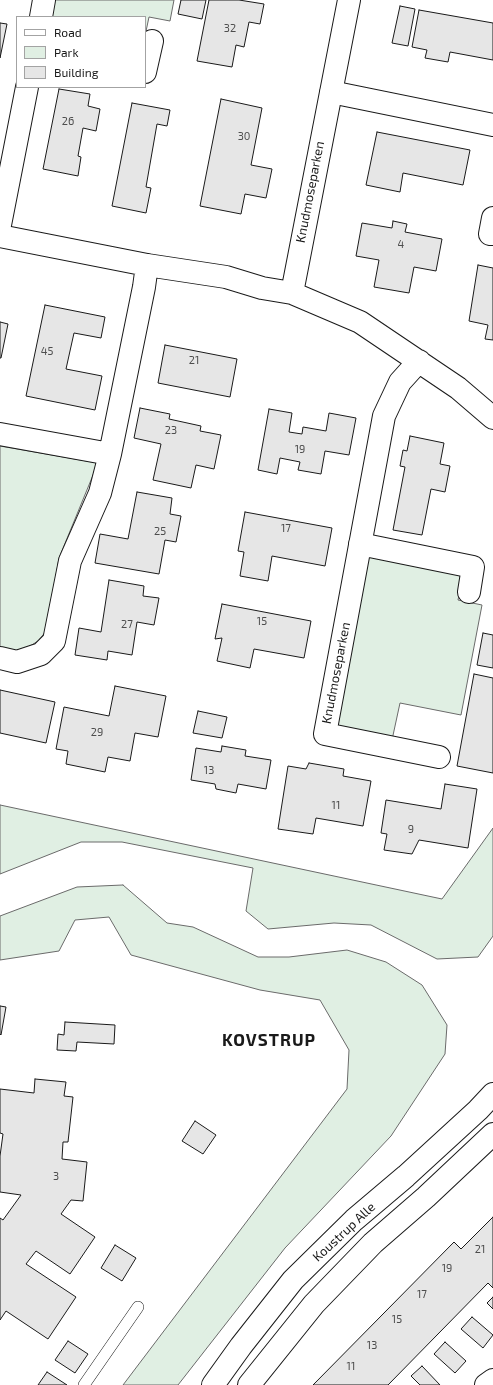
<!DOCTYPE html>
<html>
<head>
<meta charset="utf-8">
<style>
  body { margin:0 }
  #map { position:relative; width:493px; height:1385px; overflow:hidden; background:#fff; font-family:"Exo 2",sans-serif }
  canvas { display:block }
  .legend { position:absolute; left:16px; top:16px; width:130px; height:72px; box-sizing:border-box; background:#fff; border:1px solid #a3a3a3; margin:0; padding:5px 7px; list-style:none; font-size:12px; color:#1a1a1a }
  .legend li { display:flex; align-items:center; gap:8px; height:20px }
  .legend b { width:20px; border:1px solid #a3a3a3 }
</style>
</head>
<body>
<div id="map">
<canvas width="493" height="1385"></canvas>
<ul class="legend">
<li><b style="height:5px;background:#fff"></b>Road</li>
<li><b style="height:11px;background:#e0efe3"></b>Park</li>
<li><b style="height:11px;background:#e6e6e6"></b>Building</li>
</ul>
</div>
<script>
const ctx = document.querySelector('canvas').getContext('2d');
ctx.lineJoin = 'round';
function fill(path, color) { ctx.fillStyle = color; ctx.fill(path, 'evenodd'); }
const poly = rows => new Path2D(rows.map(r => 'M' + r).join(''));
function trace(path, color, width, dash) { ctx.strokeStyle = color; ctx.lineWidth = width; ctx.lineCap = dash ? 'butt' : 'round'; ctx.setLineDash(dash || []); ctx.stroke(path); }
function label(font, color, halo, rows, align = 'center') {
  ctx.font = font + ' "Exo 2",sans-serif'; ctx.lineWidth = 3; ctx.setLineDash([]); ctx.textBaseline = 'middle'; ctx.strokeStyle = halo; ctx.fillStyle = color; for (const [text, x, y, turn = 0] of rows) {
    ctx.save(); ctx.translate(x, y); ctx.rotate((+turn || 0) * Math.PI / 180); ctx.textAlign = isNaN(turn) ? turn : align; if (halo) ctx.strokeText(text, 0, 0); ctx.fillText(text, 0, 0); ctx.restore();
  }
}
const green = poly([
  [53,0,174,0,170,21,149,17,145,36,145,17,50,17,53,0],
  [0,446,98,463,59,558,47,630,38,641,27,648,13,651,0,648,0,446],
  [366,556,463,575,458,600,482,605,461,715,400,703,392,740,332,728,366,556],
  [0,805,442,899,493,828,493,936,478,957,437,959,371,925,334,923,268,929,246,911,253,868,122,842,81,842,0,874,0,805],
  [123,885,167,923,193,927,258,957,289,957,347,950,386,962,422,985,447,1025,445,1054,391,1136,285,1248,178,1385,123,1385,347,1089,349,1050,320,1000,260,990,131,955,109,917,75,920,59,951,0,960,0,916,77,887,123,885]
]);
fill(green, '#e0efe3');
trace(green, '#6a6a6a', 1);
const building = poly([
  [181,0,206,0,202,19,178,14,181,0],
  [209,0,239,0,264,4,260,24,249,22,244,47,236,45,232,67,197,61,209,0],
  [400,6,415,9,408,46,392,43,400,6],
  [419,10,493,23,493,60,450,52,448,62,425,58,427,50,412,47,419,10],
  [0,23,7,24,0,58,0,23],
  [59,89,90,94,88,106,100,109,96,131,83,128,78,156,81,157,78,176,43,169,59,89],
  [221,99,262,108,251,165,272,169,266,198,245,194,241,214,200,206,221,99],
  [132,103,170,110,167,126,157,124,146,187,151,188,146,213,112,206,132,103],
  [377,132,470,150,463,185,403,173,400,192,366,185,377,132],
  [393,221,407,224,405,232,442,239,436,271,414,267,409,293,374,287,379,260,356,256,362,223,392,228,393,221],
  [478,265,493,268,493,340,485,339,488,325,469,321,478,265],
  [45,305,105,317,101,338,74,333,66,369,102,376,95,410,26,396,45,305],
  [0,322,8,324,1,358,0,358,0,322],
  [165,345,237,359,230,397,158,383,165,345],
  [140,408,170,414,169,419,201,426,200,431,221,435,214,469,196,465,191,488,153,480,161,444,134,438,140,408],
  [269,409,292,413,289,432,302,434,303,427,326,431,329,413,356,418,349,455,325,451,321,474,298,470,300,462,280,458,277,474,258,470,269,409],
  [410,436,444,443,440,464,450,466,445,492,431,489,422,535,393,530,405,467,400,466,403,450,407,451,410,436],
  [137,492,172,498,170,514,181,516,176,542,165,540,159,574,95,563,100,534,128,539,137,492],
  [245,512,332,528,325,566,272,556,268,581,240,576,244,552,238,551,245,512],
  [109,580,144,586,143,596,159,598,154,625,137,622,132,655,108,651,107,660,75,655,79,628,101,632,109,580],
  [222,604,311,621,304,658,254,649,250,668,217,661,222,638,215,639,222,604],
  [483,633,493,635,493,668,477,665,483,633],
  [474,674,493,678,493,773,457,766,474,674],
  [115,686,166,696,158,737,135,733,130,761,108,757,105,772,66,764,68,751,56,749,64,707,109,716,115,686],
  [0,690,55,702,46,743,0,733,0,690],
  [198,711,227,717,222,738,193,733,198,711],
  [222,746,246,750,245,756,271,760,266,789,238,784,236,793,216,789,215,784,191,780,196,748,221,752,222,746],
  [309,763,344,769,343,776,371,781,363,826,316,818,313,834,278,829,288,766,306,769,309,763],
  [445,784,477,789,468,848,419,840,412,854,384,850,387,834,381,833,386,800,441,809,445,784],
  [0,1006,6,1007,1,1035,0,1034,0,1006],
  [65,1022,115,1025,114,1044,77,1042,76,1051,57,1050,58,1034,64,1035,65,1022],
  [35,1079,66,1082,64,1096,73,1097,68,1142,63,1142,62,1159,87,1162,83,1201,71,1200,61,1214,95,1237,70,1274,36,1251,26,1264,76,1297,48,1339,6,1311,0,1320,0,1218,3,1220,21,1195,0,1192,0,1156,3,1134,0,1133,0,1089,34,1093,35,1079],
  [195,1121,216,1135,203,1154,182,1141,195,1121],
  [493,1217,493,1288,488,1283,388,1385,313,1385,454,1242,461,1249,493,1217],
  [115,1245,136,1258,122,1281,101,1268,115,1245],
  [493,1297,493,1309,487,1303,493,1297],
  [472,1317,493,1335,483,1348,461,1329,472,1317],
  [68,1341,88,1354,75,1373,55,1360,68,1341],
  [445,1342,466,1361,455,1373,434,1354,445,1342],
  [422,1366,440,1385,420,1385,411,1376,422,1366],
  [47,1372,67,1385,38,1385,47,1372]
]);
fill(building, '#e6e6e6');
trace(building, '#1a1a1a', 1);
const service = poly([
  [84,1385,138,1307]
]);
const minor = poly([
  [41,17,44,0],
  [145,72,152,41],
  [331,92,493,125],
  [493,218,490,234,493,234],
  [0,225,27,87],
  [0,236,147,265,226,277,262,288,292,293,360,322,458,388,493,418],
  [292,293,349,0],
  [419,361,400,382,384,416,325,734,439,757],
  [0,434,110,454],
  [360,544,473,567,469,592],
  [0,658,17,662,41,654,54,641,70,561,100,493,110,454,144,287,147,265],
  [486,1385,493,1380]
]);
const tertiary = poly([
  [213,1385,241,1346,293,1280,354,1220,406,1176,478,1110,493,1094],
  [249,1385,314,1304,373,1243,426,1197,493,1134]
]);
trace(service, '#1a1a1a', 12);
trace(minor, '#1a1a1a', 24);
trace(tertiary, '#1a1a1a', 24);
trace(service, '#fff', 11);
trace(minor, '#fff', 22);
trace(tertiary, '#fff', 22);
label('11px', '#4d4d4d', null, [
  ["32",230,28],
  ["26",68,121],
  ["30",244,136],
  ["4",401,244],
  ["45",47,351],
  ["21",194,360],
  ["23",171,430],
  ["19",300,449],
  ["17",286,528],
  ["25",160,531],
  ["15",262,621],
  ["27",127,624],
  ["29",97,732],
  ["13",209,770],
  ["11",336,805],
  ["9",411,829],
  ["3",56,1176],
  ["21",480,1249],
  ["19",447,1268],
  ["17",422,1294],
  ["15",397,1319],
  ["13",372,1345],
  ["11",351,1366]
]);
label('13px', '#1a1a1a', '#fff', [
  ["Knudmoseparken",310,192,-79],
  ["Knudmoseparken",336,673,-79],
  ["Koustrup Alle",344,1232,-43]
]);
ctx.letterSpacing = '1px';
label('bold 17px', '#1a1a1a', '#fff', [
  ["KOVSTRUP",269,1040]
]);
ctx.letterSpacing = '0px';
</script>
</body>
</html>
